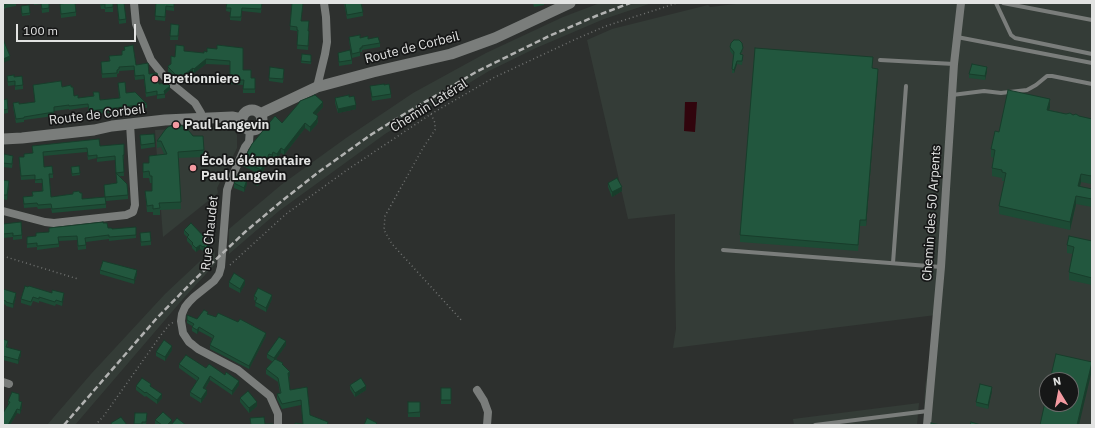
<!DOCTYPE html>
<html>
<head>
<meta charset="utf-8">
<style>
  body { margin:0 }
  #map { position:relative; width:1095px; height:428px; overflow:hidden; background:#2d302e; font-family:"IBM Plex Sans",sans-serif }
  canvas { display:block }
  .frame { position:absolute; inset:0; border:4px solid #e2e3e2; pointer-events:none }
  .north { position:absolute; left:1039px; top:372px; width:40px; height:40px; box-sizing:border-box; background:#161717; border:1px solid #686968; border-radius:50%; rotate:350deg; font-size:11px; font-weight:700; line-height:16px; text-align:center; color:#e2e3e2 }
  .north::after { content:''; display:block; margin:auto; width:14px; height:18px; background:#f49aa1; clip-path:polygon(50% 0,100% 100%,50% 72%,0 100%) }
  .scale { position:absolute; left:16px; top:24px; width:120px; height:18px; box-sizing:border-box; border:2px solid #e2e3e2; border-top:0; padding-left:5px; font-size:12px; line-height:14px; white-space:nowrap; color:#e2e3e2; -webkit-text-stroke:3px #161717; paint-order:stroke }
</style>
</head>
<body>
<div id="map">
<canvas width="1095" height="428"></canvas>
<div class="frame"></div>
<div class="north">N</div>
<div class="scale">100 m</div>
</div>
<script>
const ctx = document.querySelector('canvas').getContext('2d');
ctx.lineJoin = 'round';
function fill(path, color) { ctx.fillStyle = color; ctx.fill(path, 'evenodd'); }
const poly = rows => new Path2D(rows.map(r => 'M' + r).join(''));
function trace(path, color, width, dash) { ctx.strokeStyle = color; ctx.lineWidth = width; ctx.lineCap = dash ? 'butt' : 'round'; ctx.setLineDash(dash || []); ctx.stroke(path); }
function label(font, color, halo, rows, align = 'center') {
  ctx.font = font + ' "IBM Plex Sans",sans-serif'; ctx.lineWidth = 3.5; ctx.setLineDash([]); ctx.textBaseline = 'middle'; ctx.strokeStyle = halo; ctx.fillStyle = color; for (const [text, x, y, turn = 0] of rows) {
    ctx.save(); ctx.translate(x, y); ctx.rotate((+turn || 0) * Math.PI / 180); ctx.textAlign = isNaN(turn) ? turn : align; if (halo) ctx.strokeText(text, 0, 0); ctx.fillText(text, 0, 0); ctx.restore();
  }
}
fill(poly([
  [600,3,652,3,604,19,536,48,489,71,385,134,279,211,229,254,229,229,281,185,346,138,413,93,486,53,563,17],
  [744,3,1092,3,1092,425,923,425,925,387,936,315,673,348,676,329,675,272,675,214,628,219,587,40,612,29,708,5,710,7],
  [1047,380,1071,380,1071,404,1047,404],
  [231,126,237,135,237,148,217,188,218,193,163,237,155,130],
  [214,248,216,263,183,299,75,425,47,425,91,374,165,294],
  [919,403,917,425,794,425,793,419]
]), '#343c37');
fill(poly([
  [685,102,697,102,695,132,684,131]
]), '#31050d');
trace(poly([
  [431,114,435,123,435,130,423,148,385,216,384,230,392,244,463,322],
  [3,256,78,279],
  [230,265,286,214,347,170,431,114,493,78,576,39,606,26,677,3],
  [95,425,103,417,161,335,169,325,174,322]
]), '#727473', 1.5, [1, 3]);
trace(poly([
  [996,3,1011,35,1015,38,1092,54],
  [1003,3,1092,20],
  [957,37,1092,63],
  [880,60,954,64],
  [952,95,984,91,1001,93,1027,90,1036,85,1047,76,1052,76,1092,84],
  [723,250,941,267],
  [893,263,906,86],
  [815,425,928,411]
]), '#7a7d7b', 4);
trace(poly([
  [134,3,136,24,151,60,167,80,195,103,201,113,201,119],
  [317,87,325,54,327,42,326,17,324,3],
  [250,129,249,142,245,147,229,184,227,190,221,267,219,274,214,281,194,297,189,302,185,307,182,314,181,321,183,333,189,342,193,345,198,349,238,370,270,396,278,414,278,425],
  [3,211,45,222,54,223,126,215,133,212,135,205,130,124],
  [3,382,9,384],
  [477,390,484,401,488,412,487,425],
  [927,425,941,267,954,64,961,3]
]), '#7a7d7b', 8);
trace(poly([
  '242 120a10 10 0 1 1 20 0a10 10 0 1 1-20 0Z',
  [260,114,317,87,373,72,451,54,495,38,570,3],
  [3,139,22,138,94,130,112,126,165,120,232,117,242,119]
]), '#7a7d7b', 11);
trace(poly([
  [64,425,156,319,192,282,245,232,283,200,320,171,372,134,396,119,476,72,549,36,596,16,630,3]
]), '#b1b2b1', 2.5, [6, 3]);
fill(poly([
  [3,3,16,3,16,6,5,8,5,9,3,10,3,18],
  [34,3,49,3,49,12,42,13,41,4,34,5],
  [100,3,113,3,113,12,105,12,105,9,101,9],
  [117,3,126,19,126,23,119,24],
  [156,3,174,3,174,11,166,10,165,21,155,20],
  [227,3,262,3,261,13,242,11,241,21,230,20,230,12,226,11],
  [292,3,303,3,301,21,308,31,309,35,308,50,297,49,298,34,297,34,297,31,290,30],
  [344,3,365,3,362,4,363,16,347,19],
  [533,3,544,3,544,5,534,7],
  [60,4,76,12,76,16,61,18],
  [21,6,30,13,30,15,22,16],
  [171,24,179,25,178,40,170,40],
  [349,37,368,39,380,43,380,47,362,50,362,52,360,52,360,56,352,58,349,41],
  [124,47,136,65,149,74,159,84,170,89,165,94,165,98,157,99,157,95,146,97,144,79,135,80,134,70,119,71,119,73,117,74,117,77,102,78,101,62,109,61,109,56,122,55,122,51,124,50],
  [730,47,743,51,741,54,743,58,742,65,737,64,734,73,732,73,733,55,730,51],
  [217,49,243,70,251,78,255,78,255,93,243,93,243,85,230,84,230,65,206,64,194,73,193,72,182,80,181,79,178,82,168,72,168,67,171,64,175,57,204,53],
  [338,53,352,60,352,64,339,66],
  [302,54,311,55,311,64,301,63],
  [873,68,878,75,866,226,860,226,858,251,740,242,740,235],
  [987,71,985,80,969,78,969,74],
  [284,73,283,83,269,81,269,78],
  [7,76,23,85,23,89,15,90,15,85,8,86],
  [118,83,126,93,147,104,147,108,89,115,88,107,69,110,69,109,54,111,54,116,24,120,24,122,16,123,13,107,13,103,19,104,35,102,33,85,71,87,74,96,78,98,93,97,93,92,100,100,119,98],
  [384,85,391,94,391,98,372,101,370,86],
  [349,97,356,109,338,113,335,103,335,98],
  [3,100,8,109,8,113,3,114],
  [323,107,316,115,318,121,317,124,310,132,305,128,284,155,281,153,277,159,273,157,272,160,269,159,261,175,243,166,243,161,282,123],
  [1050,107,1049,110,1092,119,1091,184,1081,182,1080,187,1092,189,1092,207,1076,204,1070,230,999,214,999,206,1005,181,1002,181,1002,178,992,176,992,168,994,158,991,157,991,149,999,132],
  [165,130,204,150,204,157,178,158,181,209,160,210,160,215,153,215,153,212,147,212,145,191,152,191,152,183,150,183,149,178,143,178,143,163,149,163,149,156,164,154,161,147,157,148,157,141],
  [154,134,155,147,141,149,140,135],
  [32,146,100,146,124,155,124,159,123,159,124,176,120,176,128,195,128,199,106,201,106,208,52,213,51,208,38,209,37,207,24,208,23,197,32,196,32,192,42,191,42,183,35,183,35,179,21,180,19,157,24,157,24,154,33,153],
  [87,152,88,160,97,158,97,162,115,160,117,183,104,185,105,197,82,199,80,193,73,192,73,194,51,197,49,178,53,178,53,174,44,167,43,156],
  [3,159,13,160,12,168,3,167],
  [79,166,80,175,72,176,71,167],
  [3,180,9,185,7,200,3,199],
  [261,180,258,186,253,184,253,181],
  [234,183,247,184,244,192,234,188],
  [608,183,622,191,612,197,608,187],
  [103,223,108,228,136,235,136,238,109,241,109,239,86,242,86,249,78,250,77,240,59,241,59,247,37,250,37,247,27,248,27,237,36,236,49,232,49,228],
  [3,224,22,235,22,239,13,240,13,237,3,238],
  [184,230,210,247,205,252,204,250,203,251,200,249,196,252,192,248,192,246,187,241,187,237,184,234],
  [140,233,151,241,151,245,141,246],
  [1092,241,1092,285,1069,280,1069,272,1073,254,1067,253,1067,245],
  [100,270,137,274,134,284,100,274],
  [229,282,245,284,240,293,229,287],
  [25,286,64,297,62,306,56,304,55,306,39,301,39,303,33,301,31,306,21,303,21,299],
  [3,289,16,297,13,308,6,306,6,305,3,304],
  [254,296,272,299,266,312,255,306,256,301,254,300],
  [208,314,266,336,249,369,210,349,210,345,212,338,199,331,197,334,192,331,192,326,187,323,187,315,197,319],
  [3,339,8,345,7,347,21,355,18,364,3,360],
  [286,345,276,359,283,365,290,376,289,377,290,390,307,387,310,415,328,425,303,424,301,405,282,409,277,399,277,394,280,393,278,382,266,374,266,369,273,362,267,358,267,354],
  [172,350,165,361,156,356,156,352],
  [179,364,206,368,239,385,232,395,210,380,205,389,207,394,201,403,190,396,190,392,197,381,179,368],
  [350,385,366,390,355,397,350,389],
  [136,386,162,398,157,404,146,396,145,397,136,390],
  [441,388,451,400,451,404,441,404],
  [992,391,988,409,976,406,976,402],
  [240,398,257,406,249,413,240,402],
  [8,401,19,401,22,407,20,414,17,413,10,425,3,425,8,405],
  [408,402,420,402,420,417,408,417],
  [135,413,147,413,146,425,134,425],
  [155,420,172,424,171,425,157,425,155,424]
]), '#1d4b35');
fill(poly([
  [10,56,10,60,3,63,3,59],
  [206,59,206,64,194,73,194,69],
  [737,61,737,64,734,73,734,70],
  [987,67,987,71,985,80,985,76],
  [193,68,193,72,182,80,182,76],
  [878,69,878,75,866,226,866,220],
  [181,74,181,79,178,82,178,77],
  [170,86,170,89,164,95,164,91],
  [1050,99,1050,107,1047,118,1047,110],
  [323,102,323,107,313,118,313,113],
  [356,105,356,109,338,113,338,109],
  [318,116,317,124,310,132,310,127],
  [305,123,305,128,284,155,284,150],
  [281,148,281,153,277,159,277,154],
  [273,152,273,157,272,160,272,155],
  [269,154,269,159,261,175,261,170],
  [1081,174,1081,182,1078,194,1078,186],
  [247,180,247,184,244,192,244,188],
  [9,181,9,185,7,200,7,195],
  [622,187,622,191,612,197,612,192],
  [1076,196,1076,204,1070,230,1070,222],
  [210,243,210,247,205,252,205,248],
  [200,245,200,249,196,252,196,248],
  [137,270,137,274,134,284,134,280],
  [245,280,245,284,240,293,240,289],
  [16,293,16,297,13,308,13,304],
  [64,293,64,297,62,306,62,302],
  [272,295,272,299,266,312,266,308],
  [199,327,199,331,197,334,197,330],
  [266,333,266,336,249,369,249,366],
  [286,341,286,345,274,362,274,358],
  [172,346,172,350,165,361,165,357],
  [21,351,21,355,18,364,18,360],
  [1092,362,1092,370,1079,425,1077,425],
  [290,372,290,376,288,378,288,373],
  [210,376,210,380,203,392,203,388],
  [239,381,239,385,232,395,232,391],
  [366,386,366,390,355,397,355,393],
  [992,387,992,391,988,409,988,405],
  [207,390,207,394,201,403,201,399],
  [162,394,162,398,157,404,157,400],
  [22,402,22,407,20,414,20,410],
  [257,402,257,406,249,413,249,408],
  [17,409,17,413,10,425,8,425],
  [172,420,172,424,171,425,167,425]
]), '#183d2b');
const building = poly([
  [3,3,13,3,5,4,5,6,3,6,3,3],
  [41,3,49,3,49,8,42,9,41,3],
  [69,3,75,3,76,12,61,14,60,4,69,3],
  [101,3,113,3,113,7,105,8,105,4,101,5,101,3],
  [117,3,124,3,126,19,119,20,117,3],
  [156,3,174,3,174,7,166,6,165,17,155,16,156,3],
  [227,3,262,3,261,9,242,8,241,17,230,17,231,8,226,8,227,3],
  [292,3,303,3,301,21,309,21,308,31,309,31,308,46,297,45,298,30,297,30,297,27,290,26,292,3],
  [345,3,361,3,363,12,347,15,345,3],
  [29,5,30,13,22,14,21,6,29,5],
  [171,24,179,25,178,36,170,36,171,24],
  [360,35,360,38,368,36,368,39,378,37,380,43,362,46,362,48,360,48,360,52,352,54,349,37,360,35],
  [3,39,10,56,3,59,3,39],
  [734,40,739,40,742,43,743,48,740,54,743,55,742,61,737,61,734,70,732,69,734,52,730,47,731,43,734,40],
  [133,45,136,65,148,63,149,74,157,73,159,84,167,83,170,86,164,91,165,94,157,95,157,91,146,93,144,75,135,76,134,66,119,67,119,69,117,70,117,73,102,74,101,62,110,61,109,56,122,55,122,51,125,50,124,47,133,45],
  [176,45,184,46,184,51,204,53,204,51,207,52,207,48,217,49,217,45,243,48,243,70,251,70,251,78,255,78,255,89,243,89,244,80,230,80,230,61,206,59,194,69,193,68,182,76,181,74,178,77,168,67,168,66,171,64,171,56,175,57,176,45],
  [755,48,873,57,872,68,878,69,866,220,860,220,858,245,740,235,755,48],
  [350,50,352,60,339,62,338,53,350,50],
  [302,54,311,55,311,62,301,61,302,54],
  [972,64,987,67,985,76,969,74,972,64],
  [270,67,284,69,283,79,269,78,270,67],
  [14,75,14,77,22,76,23,85,15,86,15,81,8,82,7,76,14,75],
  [61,81,62,87,71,85,71,87,73,87,74,96,78,95,78,98,94,96,93,92,99,92,100,100,120,98,118,83,125,82,126,93,135,92,147,104,89,111,88,104,69,106,69,105,54,107,54,112,24,117,24,118,16,119,13,103,19,102,19,104,35,102,33,85,61,81],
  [384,84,384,85,389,84,391,94,372,97,370,86,384,84],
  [1008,90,1050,99,1047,110,1066,114,1070,113,1073,115,1076,114,1079,116,1092,119,1092,173,1091,176,1081,174,1078,186,1092,189,1092,199,1076,196,1070,222,999,206,1006,173,1002,172,1002,170,992,168,995,150,991,149,995,131,999,132,1008,90],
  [315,95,323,102,313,113,318,116,317,118,317,119,310,127,305,123,284,150,281,148,277,154,273,152,272,155,269,154,261,170,243,161,252,144,275,116,282,123,299,103,300,101,315,95],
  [349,95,349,97,354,96,356,105,338,109,335,98,349,95],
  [7,99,8,109,3,110,3,100,7,99],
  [173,125,181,125,189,131,193,136,203,136,204,150,178,152,181,202,159,203,160,208,153,209,153,205,147,206,145,191,152,191,152,176,150,176,149,171,143,172,143,163,149,163,149,156,167,154,161,141,157,141,165,130,168,127,173,125],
  [154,134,155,143,141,145,140,135,154,134],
  [99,139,100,146,124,144,124,155,123,155,124,172,116,173,115,156,97,158,97,155,88,156,87,148,43,152,44,167,52,166,53,174,49,174,51,197,73,194,73,192,79,191,80,193,82,193,82,199,105,197,106,204,52,209,51,204,38,205,37,203,24,204,23,197,33,196,32,192,43,191,42,179,35,180,35,175,21,176,19,157,24,157,24,154,33,153,32,146,99,139],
  [4,154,13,156,12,164,3,163,4,154],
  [79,166,80,173,72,174,71,167,79,166],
  [116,173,127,184,128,195,105,197,104,185,117,183,116,173],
  [237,176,247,180,244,188,234,183,237,176],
  [255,176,261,178,258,184,253,181,255,176],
  [617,178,622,187,612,192,608,183,617,178],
  [3,180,9,181,7,195,3,195,3,180],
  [21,222,22,235,13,236,13,233,3,234,3,224,21,222],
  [103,222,103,223,107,223,108,228,112,228,112,229,136,227,136,235,109,237,109,235,85,238,86,245,78,246,77,236,58,237,59,244,37,246,37,243,27,244,27,237,36,236,36,233,49,232,49,228,103,222],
  [191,223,210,243,205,248,204,246,203,247,200,245,196,248,192,244,193,243,187,237,189,235,184,230,191,223],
  [150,232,151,241,141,242,140,233,150,232],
  [1069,236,1092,241,1092,278,1069,272,1074,247,1067,245,1069,236],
  [103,261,137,270,134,280,100,270,103,261],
  [234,273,245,280,240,289,229,282,234,273],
  [25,286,28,287,29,286,52,293,52,290,64,293,62,302,56,300,55,302,39,297,39,299,33,297,31,302,21,299,25,286],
  [258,288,272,295,266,308,255,302,257,298,254,296,258,288],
  [3,289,16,293,13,304,6,302,6,301,3,300,3,289],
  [204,310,208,312,207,314,216,317,218,313,238,322,240,319,266,333,249,366,210,345,214,336,199,327,197,330,192,327,194,324,187,320,187,315,197,319,204,310],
  [279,337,286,341,274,358,267,354,279,337],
  [3,339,8,341,6,347,21,351,18,360,3,356,3,339],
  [164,340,172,346,165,357,156,352,164,340],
  [1056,354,1092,362,1077,425,1040,425,1047,393,1047,404,1071,404,1071,380,1050,380,1056,354],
  [186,355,206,368,209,364,225,375,226,372,239,381,232,391,210,376,203,388,207,390,201,399,190,392,199,378,179,364,186,355],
  [275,359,283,363,282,364,290,372,288,373,290,390,307,387,310,415,328,422,327,425,295,425,295,423,303,424,301,400,282,404,277,394,281,393,278,378,266,369,275,359],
  [142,378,151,384,150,386,162,394,157,400,146,392,145,393,136,386,142,378],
  [361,378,366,386,355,393,350,385,361,378],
  [980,384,992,387,988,405,976,402,980,384],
  [441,388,451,388,451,400,441,400,441,388],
  [248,391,257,402,249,408,240,398,248,391],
  [12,392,19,394,19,401,22,402,20,410,17,409,8,425,3,425,3,413,10,402,8,401,12,392],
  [408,402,420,402,420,412,408,413,408,402],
  [163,412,172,420,167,425,162,425,155,420,163,412],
  [135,413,147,413,146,422,142,422,142,424,134,424,135,413],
  [121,417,127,425,112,425,111,423,121,417],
  [264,417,265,424,273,424,274,425,251,425,250,418,264,417],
  [177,418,186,425,171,425,177,418],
  [367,418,377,423,375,425,364,425,367,418],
  [971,422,981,425,970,425,971,422],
  [931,423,941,425,931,425,931,423]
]);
fill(building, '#22573e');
trace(building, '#183d2b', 1);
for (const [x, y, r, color] of [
  [155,79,4,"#f49aa1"],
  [176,125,4,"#f49aa1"],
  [193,168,4,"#f49aa1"]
]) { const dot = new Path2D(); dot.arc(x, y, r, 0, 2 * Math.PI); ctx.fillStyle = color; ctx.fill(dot); trace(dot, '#161717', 1.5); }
label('13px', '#e2e3e2', '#161717', [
  ["Route de Corbeil",412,48,-14],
  ["Chemin Latéral",429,106,-32],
  ["Route de Corbeil",97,115,-7],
  ["Chemin des 50 Arpents",932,213,-86],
  ["Rue Chaudet",210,233,-84]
]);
label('bold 13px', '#e2e3e2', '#161717', [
  ["Bretionniere",163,79],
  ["Paul Langevin",184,125],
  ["École élémentaire",201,161],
  ["Paul Langevin",201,176]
], 'left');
</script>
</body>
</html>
